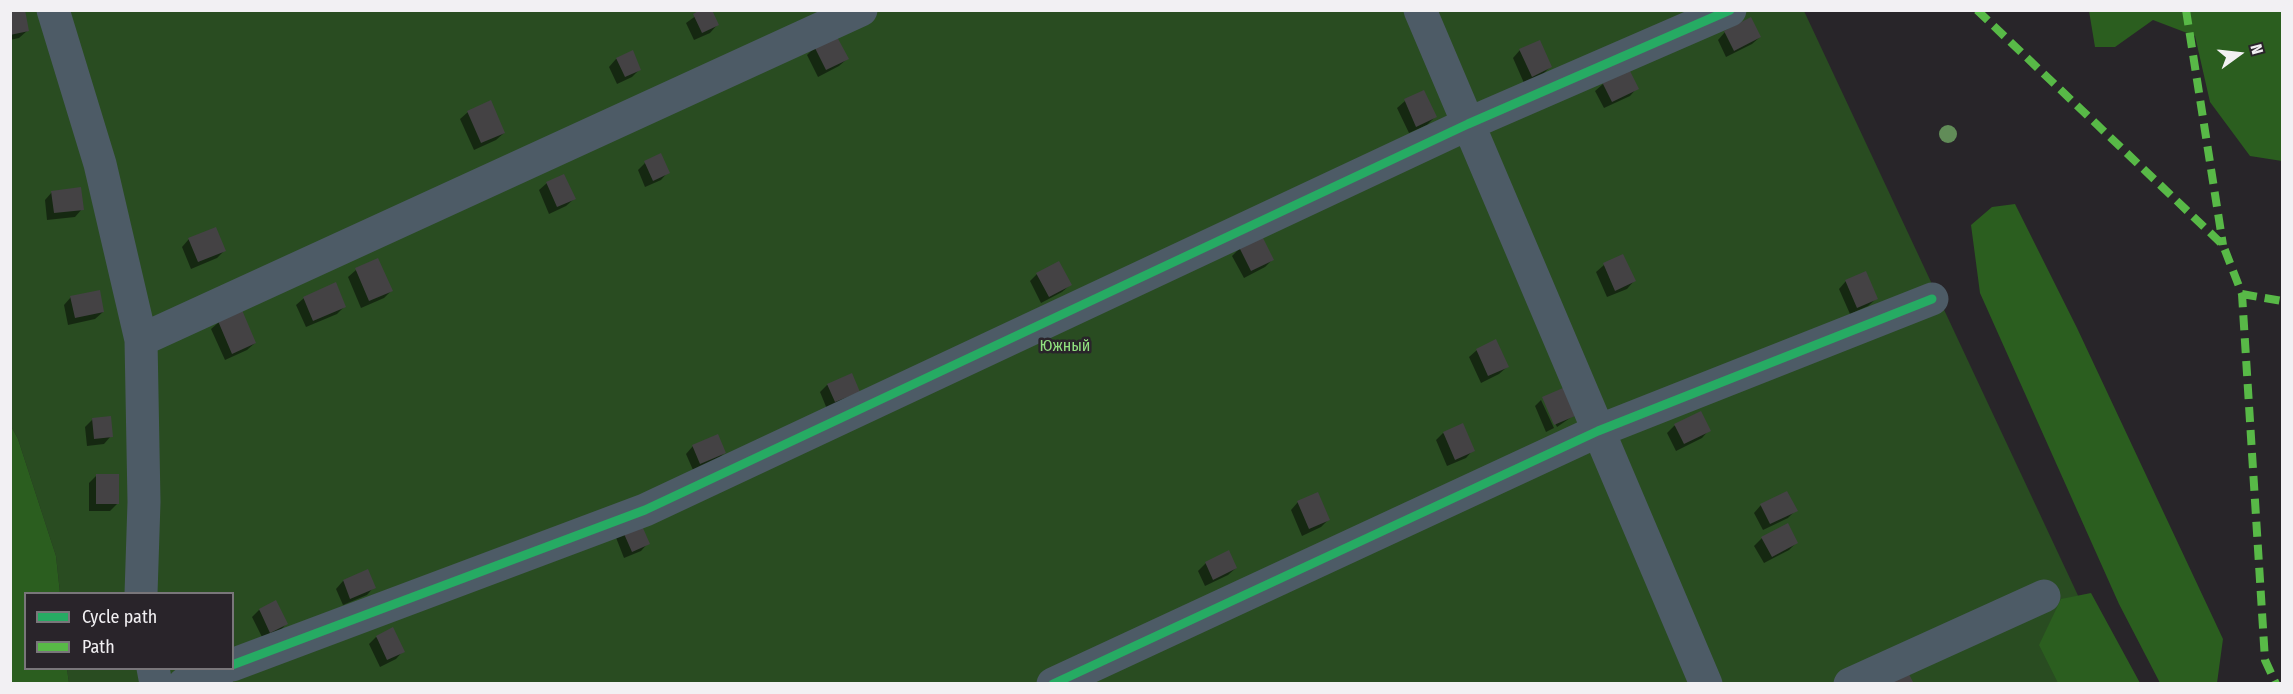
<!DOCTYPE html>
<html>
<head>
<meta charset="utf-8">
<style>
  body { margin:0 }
  #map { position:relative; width:2293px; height:694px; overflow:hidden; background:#282529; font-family:"Fira Sans Condensed",sans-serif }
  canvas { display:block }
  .frame { position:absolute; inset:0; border:12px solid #f2f0f3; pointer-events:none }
  .legend { position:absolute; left:24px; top:592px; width:210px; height:78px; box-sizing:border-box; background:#29242a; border:2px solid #79767a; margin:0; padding:8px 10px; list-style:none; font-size:18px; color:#f2f0f3 }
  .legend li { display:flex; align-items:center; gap:12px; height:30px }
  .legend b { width:30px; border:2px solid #79767a }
  .north { position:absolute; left:2209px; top:24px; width:60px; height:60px; -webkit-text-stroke:4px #29242a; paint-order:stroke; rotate:75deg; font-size:16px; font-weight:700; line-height:24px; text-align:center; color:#f2f0f3 }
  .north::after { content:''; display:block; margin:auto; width:21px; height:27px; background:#f2f0f3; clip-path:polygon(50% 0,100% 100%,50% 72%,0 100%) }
</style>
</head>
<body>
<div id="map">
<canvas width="2293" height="694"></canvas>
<div class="frame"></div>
<ul class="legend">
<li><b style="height:8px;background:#26ab63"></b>Cycle path</li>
<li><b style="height:8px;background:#58b947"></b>Path</li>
</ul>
<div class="north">N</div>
</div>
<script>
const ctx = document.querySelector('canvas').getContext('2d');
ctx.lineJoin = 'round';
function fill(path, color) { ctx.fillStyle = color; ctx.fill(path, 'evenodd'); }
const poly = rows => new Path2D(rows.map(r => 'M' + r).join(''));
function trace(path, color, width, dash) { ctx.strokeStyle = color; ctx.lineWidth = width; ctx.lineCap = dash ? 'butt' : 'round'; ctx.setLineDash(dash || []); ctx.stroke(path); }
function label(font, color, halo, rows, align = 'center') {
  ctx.font = font + ' "Fira Sans Condensed",sans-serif'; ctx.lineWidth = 5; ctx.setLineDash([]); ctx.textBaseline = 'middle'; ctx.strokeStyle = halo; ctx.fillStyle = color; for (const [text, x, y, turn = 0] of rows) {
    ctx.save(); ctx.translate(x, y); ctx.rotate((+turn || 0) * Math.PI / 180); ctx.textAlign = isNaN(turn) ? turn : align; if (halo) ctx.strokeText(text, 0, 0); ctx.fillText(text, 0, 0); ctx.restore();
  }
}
fill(poly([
  [11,11,1804,11,2119,683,69,683,67,669,232,668,232,594,60,593,56,556,18,439,11,426]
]), '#294c21');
fill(poly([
  [2089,11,2282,11,2282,161,2250,156,2210,102,2195,36,2153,20,2115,47,2095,47],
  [2015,204,2077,328,2223,639,2217,683,2160,683,2119,604,1980,293,1971,225,1992,207],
  [11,426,18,439,56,556,60,593,26,594,26,668,67,669,69,683,11,683],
  [2091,593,2140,683,2058,683,2039,645,2061,599]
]), '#2b5e1f');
fill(poly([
  [704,10,717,25,710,33,694,40,686,23],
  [10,14,27,31,19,38,10,40],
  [1725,32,1760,37,1752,44,1726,57,1718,40],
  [815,47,847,59,839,66,818,77,807,55],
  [1520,50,1550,67,1543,74,1524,83,1513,58],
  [632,52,640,69,632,77,617,84,609,67,616,59],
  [1628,71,1637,88,1630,96,1604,108,1595,91,1603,84],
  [1423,92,1435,117,1427,125,1409,133,1397,108,1405,101],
  [468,112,504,133,496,140,474,150,460,119],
  [645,163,668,172,661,180,645,187,638,170],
  [547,183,574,199,566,206,549,214,539,190],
  [52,192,82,209,75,217,47,220,45,200],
  [189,239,224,251,217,258,191,269,182,247],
  [1240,248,1272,260,1265,267,1244,278,1232,256],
  [1604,265,1634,281,1627,289,1607,297,1596,272],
  [356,270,391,291,384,298,361,308,348,277],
  [1037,274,1070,285,1062,292,1041,303,1030,281],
  [1846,281,1876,299,1868,306,1850,314,1839,289],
  [71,297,103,312,95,319,68,325,64,305],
  [304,298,345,306,337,314,306,327,296,305],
  [219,322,255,343,247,350,225,360,211,329],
  [1477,350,1507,367,1499,374,1481,383,1469,357],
  [852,375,858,391,827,409,820,392,827,385],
  [1543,398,1573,416,1557,427],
  [1541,400,1554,428,1546,432,1535,406],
  [1700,413,1709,430,1702,438,1676,451,1667,433,1674,426],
  [93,419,111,436,104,444,87,446,85,427],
  [1443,433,1473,450,1466,458,1447,466,1436,440],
  [693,446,724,453,717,460,693,470,686,454],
  [97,475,118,503,110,511,89,511,89,483],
  [1298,502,1328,520,1321,527,1302,536,1291,510],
  [1761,505,1796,510,1788,518,1763,530,1754,513],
  [622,528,648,543,641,551,624,558,615,535],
  [1762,538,1796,543,1789,550,1764,563,1754,546],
  [1206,563,1236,568,1228,575,1205,586,1198,571],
  [367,571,374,587,367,595,343,605,336,589,343,581],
  [259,610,286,624,279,632,263,639,252,617],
  [376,637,403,651,396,659,380,667,369,644]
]), '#0007');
fill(poly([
  [25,10,29,31,10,35,10,12],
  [700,10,712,10,719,25,702,33,693,14],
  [1751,17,1761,37,1734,51,1724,31],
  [836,35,849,59,826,70,814,46],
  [1540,40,1552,67,1532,77,1519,49],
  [633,50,641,70,625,77,616,58],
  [1629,69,1639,89,1612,102,1602,82],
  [1424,90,1437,117,1416,127,1404,99],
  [491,100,505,133,481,143,467,111],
  [661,153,670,173,653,181,644,161],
  [564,174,576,199,557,207,546,182],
  [81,187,84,210,54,213,51,191],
  [216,227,226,251,198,262,188,238],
  [1262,236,1274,260,1251,271,1239,247],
  [1623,254,1636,281,1615,291,1603,263],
  [378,258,393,291,369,301,355,268],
  [1059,261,1072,285,1049,297,1036,273],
  [1866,271,1878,299,1857,308,1845,280],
  [336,282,346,307,313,321,303,297],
  [100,290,104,312,75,318,70,296],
  [242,310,256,343,232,354,218,321],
  [1496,339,1509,367,1488,376,1476,349],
  [852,373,860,392,835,402,827,384],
  [1563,388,1575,416,1554,425,1542,397],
  [1701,411,1711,431,1684,444,1674,424],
  [111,416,113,437,94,439,92,418],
  [1463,423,1475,451,1455,460,1443,432],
  [718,434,726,453,700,464,692,445],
  [96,474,119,474,119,504,96,504],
  [1787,491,1798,511,1770,524,1760,504],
  [1318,492,1330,520,1309,529,1297,501],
  [639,519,650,544,632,552,621,527],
  [1788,523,1798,543,1772,557,1761,537],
  [1229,550,1237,568,1213,580,1205,562],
  [368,569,376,588,350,599,343,580],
  [276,600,288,624,270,633,259,609],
  [393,627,405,652,387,660,376,636],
  [1907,670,1914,684,1880,684]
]), '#444244');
trace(poly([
  [53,10,100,164,141,340,144,502,141,594],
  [1420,10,1706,684],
  [141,340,861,10],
  [232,665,645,510,1468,124,1730,10],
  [153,668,156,684],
  [184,684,224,668],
  [1053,684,1598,431,1932,299],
  [1850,684,2044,596]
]), '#4d5b66', 33);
trace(poly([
  [1977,10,2223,245,2242,294,2265,660,2276,684],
  [2186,10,2223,245],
  [2242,294,2282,301]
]), '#58b947', 8, [15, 8]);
trace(poly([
  [232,665,645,510,1468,124,1730,10],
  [1053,684,1598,431,1932,299]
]), '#26ab63', 9);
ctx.fillStyle = '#618c58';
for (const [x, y] of [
  [1948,134]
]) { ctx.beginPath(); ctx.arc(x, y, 9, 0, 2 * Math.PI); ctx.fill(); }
label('16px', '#90e07f', '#29242a', [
  ["Южный",1065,347]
]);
</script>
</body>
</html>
